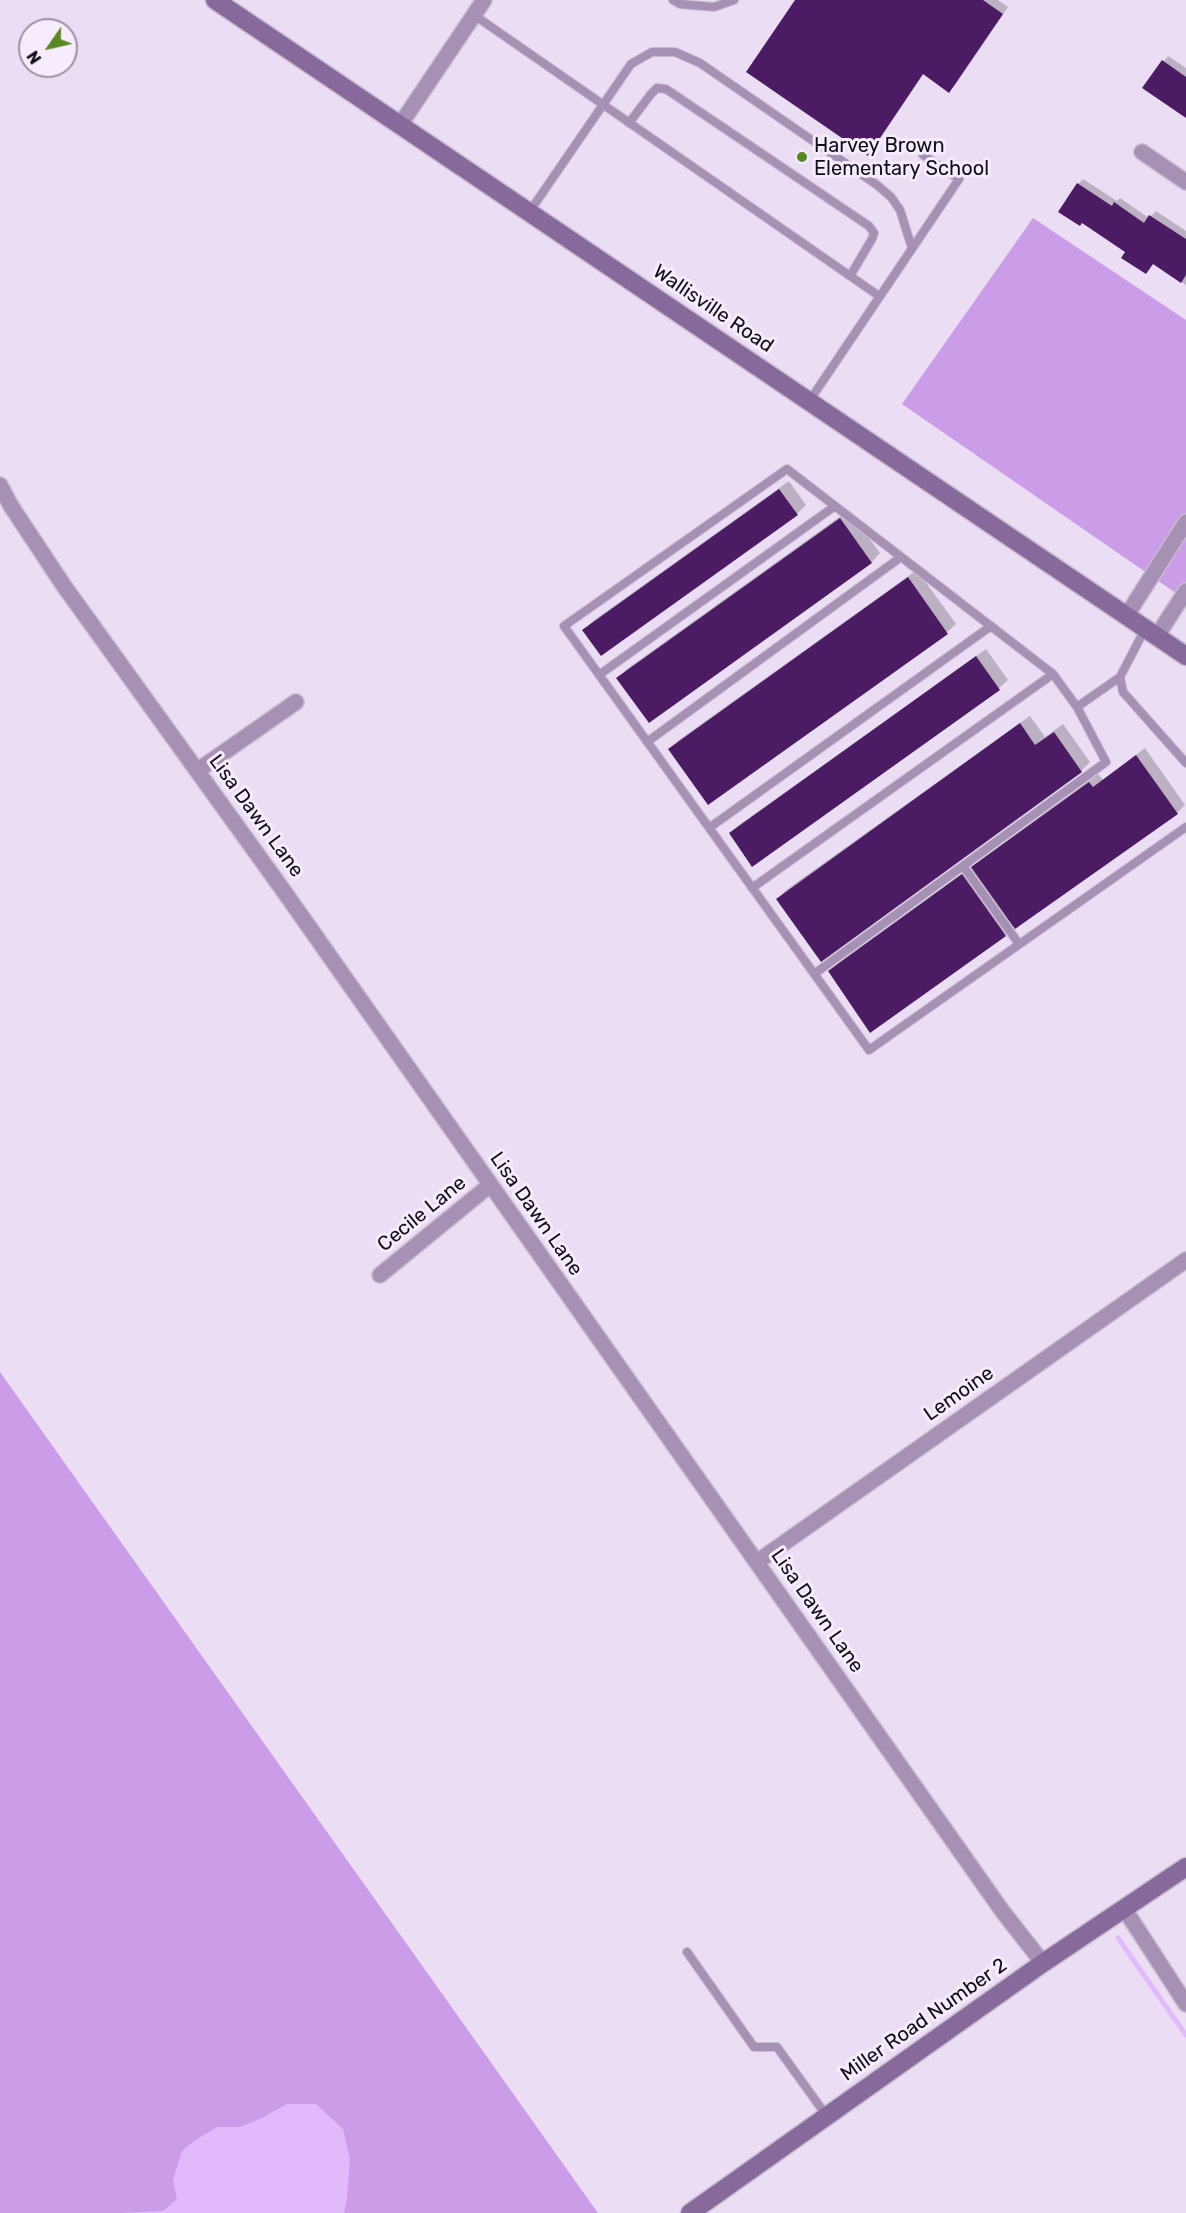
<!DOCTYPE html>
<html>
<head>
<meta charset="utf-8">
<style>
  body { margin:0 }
  #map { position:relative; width:1186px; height:2213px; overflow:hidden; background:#ebdef4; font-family:Rubik,sans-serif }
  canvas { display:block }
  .north { position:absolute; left:18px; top:18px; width:60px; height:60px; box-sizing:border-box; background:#f7ecfe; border:2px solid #9b93a1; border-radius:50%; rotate:236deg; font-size:16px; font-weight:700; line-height:24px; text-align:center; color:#120e15 }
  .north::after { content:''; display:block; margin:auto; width:21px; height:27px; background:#56891f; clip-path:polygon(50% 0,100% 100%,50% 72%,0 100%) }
</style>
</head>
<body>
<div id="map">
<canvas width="1186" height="2213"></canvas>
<div class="north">N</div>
</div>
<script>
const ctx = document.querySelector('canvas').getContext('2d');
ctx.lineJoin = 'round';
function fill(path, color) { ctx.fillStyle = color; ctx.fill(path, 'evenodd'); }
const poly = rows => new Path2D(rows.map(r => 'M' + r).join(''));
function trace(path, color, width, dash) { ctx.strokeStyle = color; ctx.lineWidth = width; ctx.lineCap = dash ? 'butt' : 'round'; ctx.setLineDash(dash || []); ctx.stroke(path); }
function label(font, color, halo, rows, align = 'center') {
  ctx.font = font + ' Rubik,sans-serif'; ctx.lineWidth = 6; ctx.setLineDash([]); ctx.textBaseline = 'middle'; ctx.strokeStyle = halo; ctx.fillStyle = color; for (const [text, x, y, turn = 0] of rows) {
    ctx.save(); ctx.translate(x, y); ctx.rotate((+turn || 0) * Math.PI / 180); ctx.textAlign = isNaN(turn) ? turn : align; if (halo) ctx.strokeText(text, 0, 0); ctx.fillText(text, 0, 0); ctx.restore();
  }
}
fill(poly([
  [1033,218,1186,320,1186,600,902,404],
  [0,1372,598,2213,0,2213]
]), '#cb9ce7');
fill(poly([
  [287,2104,316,2104,343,2129,350,2159,347,2198,344,2213,120,2213,163,2211,177,2199,173,2180,182,2151,194,2141,217,2127,240,2127,260,2119]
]), '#e2b9fb');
fill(poly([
  [796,0,998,0,1008,7,956,84,949,91,924,73,874,147,868,154],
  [1168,56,1186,68,1186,116,1144,88],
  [1083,179,1117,201,1120,198,1149,218,1156,211,1186,231,1186,285,1154,263,1146,272,1127,251,1078,184],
  [789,481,806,505,797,514,601,654,584,630,593,621],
  [849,510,880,553,872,562,649,721,618,678,627,669],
  [917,570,956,624,947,632,670,749,679,740],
  [986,649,1008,680,999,688,753,864,730,834,739,825],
  [1030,716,1045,737,1063,724,1090,762,1081,771,821,960,778,899,786,890],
  [1145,748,1185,805,1177,813,1014,925,1005,935,830,972,838,963,971,867,972,868,982,859,1098,774,1103,780]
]), '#0003');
trace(poly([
  [1118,1938,1186,2035]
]), '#e2b9fb', 5);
fill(poly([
  [795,0,983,0,1003,14,949,93,923,74,868,156,746,72],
  [1162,60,1186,77,1186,118,1142,88],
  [1077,183,1112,206,1114,202,1144,223,1149,215,1186,239,1186,275,1181,283,1153,264,1146,274,1121,258,1125,252,1082,223,1080,226,1058,212],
  [779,489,798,515,601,656,582,630],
  [840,518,872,563,649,723,616,678],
  [908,577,948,634,708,805,668,749],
  [976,656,1000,690,752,867,729,833],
  [1020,723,1035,745,1054,732,1082,772,821,962,776,899],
  [1136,755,1178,814,1015,929,971,867,1089,782,1093,787],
  [962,874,1006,936,870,1033,828,971]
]), '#4b1c63');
const lane = poly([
  [673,0,680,4,714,7,734,0],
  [474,15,879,296],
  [629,123,651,94,657,88,666,89,869,226,874,233,872,239,850,276],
  [530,211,631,64,652,52,675,52,700,63,877,185,891,197,900,210,912,248],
  [810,400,959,179,923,155],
  [1145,629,1120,677,1123,692,1186,763],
  [599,675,835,506],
  [1120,677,1077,707,1053,674,787,469,564,626,869,1050,1186,827],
  [647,742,901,557],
  [709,828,991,626],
  [963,866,1019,944],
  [752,888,1053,674],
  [814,974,1106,762,1077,707],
  [687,1952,754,2047,777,2047,826,2115]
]);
const street = poly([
  [400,125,484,0],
  [1142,152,1186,182],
  [0,485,11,506,64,586,283,890,1003,1912,1043,1963],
  [1127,615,1186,522],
  [1157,636,1186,591],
  [197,771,296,702],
  [380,1275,490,1185],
  [757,1562,1186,1260],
  [1125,1910,1186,2004]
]);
const secondary = poly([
  [215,0,1186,656],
  [690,2213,1043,1963,1186,1867]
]);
trace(lane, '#c8bdd0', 10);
trace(street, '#c8bdd0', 18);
trace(secondary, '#c8bdd0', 21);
trace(lane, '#a691b4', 8);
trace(street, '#a691b4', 15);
trace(secondary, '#88699b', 18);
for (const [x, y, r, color] of [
  [802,157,6,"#56891f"]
]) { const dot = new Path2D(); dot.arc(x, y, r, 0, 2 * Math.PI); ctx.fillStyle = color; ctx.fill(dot); trace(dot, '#f7ecfe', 2); }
label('20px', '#120e15', '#f7ecfe', [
  ["Harvey Brown",814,146],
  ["Elementary School",814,169]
], 'left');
label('20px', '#120e15', '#f7ecfe', [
  ["Wallisville Road",713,309,34],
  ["Lisa Dawn Lane",256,816,54],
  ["Cecile Lane",422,1214,-39],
  ["Lisa Dawn Lane",536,1214,55],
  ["Lemoine",959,1394,-35],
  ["Lisa Dawn Lane",817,1611,55],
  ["Miller Road Number 2",924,2020,-35]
]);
</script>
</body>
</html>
